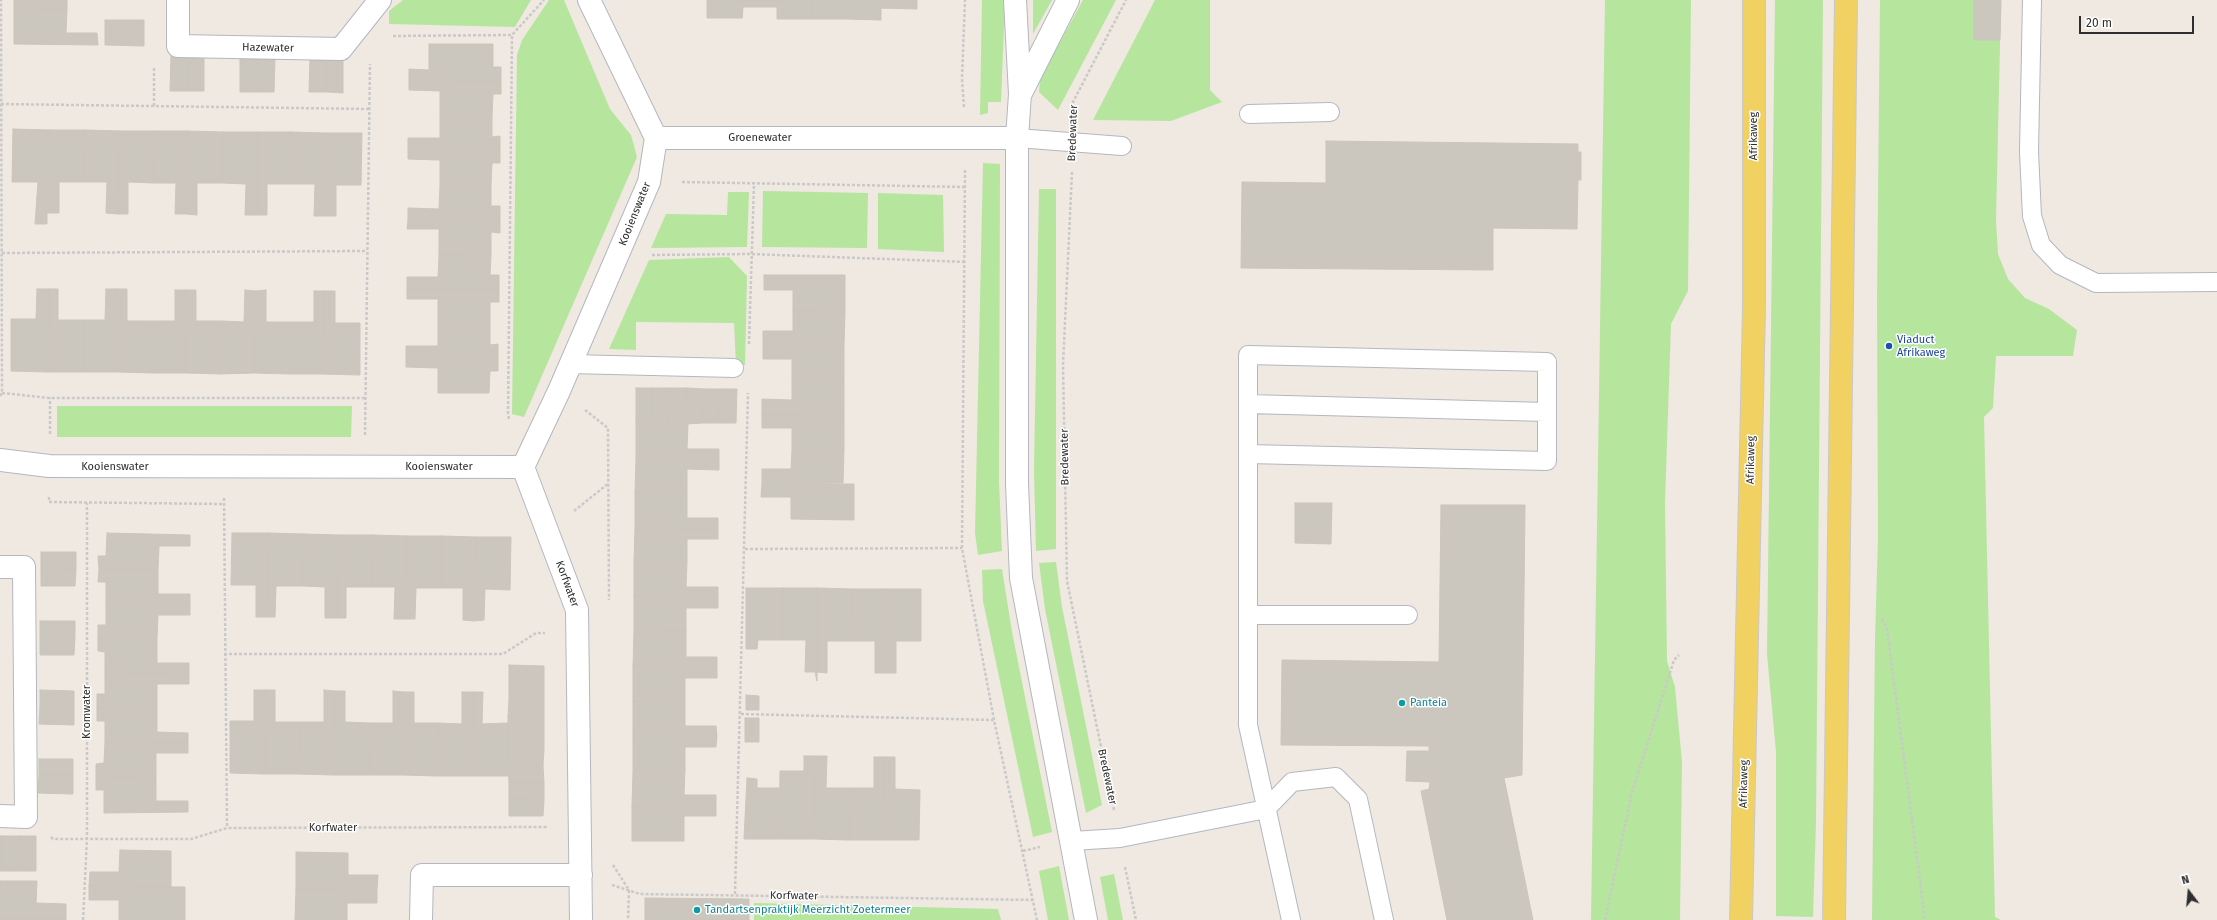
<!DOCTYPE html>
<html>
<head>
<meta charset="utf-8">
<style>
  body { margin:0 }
  #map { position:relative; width:2217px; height:920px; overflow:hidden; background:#efe9e1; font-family:"Fira Sans",sans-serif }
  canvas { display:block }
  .north { position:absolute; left:2169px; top:872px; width:40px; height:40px; -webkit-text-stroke:3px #fff; paint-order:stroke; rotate:344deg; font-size:11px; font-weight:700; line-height:16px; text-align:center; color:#2e2e2e }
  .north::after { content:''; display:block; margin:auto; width:14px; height:18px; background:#2e2e2e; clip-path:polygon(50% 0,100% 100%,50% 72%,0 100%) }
  .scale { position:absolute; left:2079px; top:16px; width:115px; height:18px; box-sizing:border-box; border:2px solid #2e2e2e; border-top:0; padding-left:5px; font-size:12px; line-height:14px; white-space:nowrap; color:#2e2e2e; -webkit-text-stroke:3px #fff; paint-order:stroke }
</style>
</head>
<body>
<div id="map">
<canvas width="2217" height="920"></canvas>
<div class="north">N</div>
<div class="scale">20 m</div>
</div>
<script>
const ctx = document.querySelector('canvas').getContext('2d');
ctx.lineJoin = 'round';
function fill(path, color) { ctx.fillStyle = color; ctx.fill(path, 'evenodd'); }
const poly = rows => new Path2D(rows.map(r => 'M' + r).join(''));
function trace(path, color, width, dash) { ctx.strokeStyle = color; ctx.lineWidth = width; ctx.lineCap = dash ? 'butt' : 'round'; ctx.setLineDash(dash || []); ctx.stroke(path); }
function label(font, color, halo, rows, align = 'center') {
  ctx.font = font + ' "Fira Sans",sans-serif'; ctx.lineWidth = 3; ctx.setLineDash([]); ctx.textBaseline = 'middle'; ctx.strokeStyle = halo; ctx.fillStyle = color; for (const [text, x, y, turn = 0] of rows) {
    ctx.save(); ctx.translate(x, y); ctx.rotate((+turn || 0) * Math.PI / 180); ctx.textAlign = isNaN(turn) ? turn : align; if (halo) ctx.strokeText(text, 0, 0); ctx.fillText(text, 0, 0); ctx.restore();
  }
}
fill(poly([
  [403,0,531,0,515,27,389,24,389,11],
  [549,0,564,0,610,109,631,135,637,157,524,417,512,414,517,55,522,40],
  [982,0,1005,0,1001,102,988,102,988,113,980,115],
  [1033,0,1052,0,1033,34],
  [1083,0,1116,0,1058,110,1039,92,1040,79],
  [1155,0,1210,0,1210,90,1222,102,1171,121,1093,120],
  [1605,0,1691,0,1688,291,1671,324,1665,503,1667,661,1675,687,1682,762,1680,920,1591,920],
  [1775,0,1823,0,1816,822,1813,917,1776,916,1776,752,1767,654],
  [1880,0,2001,0,1996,220,1998,254,2008,279,2025,298,2049,309,2077,330,2073,356,1996,356,1993,408,1984,417,1995,917,2001,920,1872,920,1875,640,1878,537,1877,300],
  [983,163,1000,164,999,482,1002,551,978,555,975,533],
  [1039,189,1056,189,1056,549,1036,551,1034,470],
  [763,191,868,193,867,248,762,247],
  [728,192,749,192,747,247,651,248,666,214,727,215],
  [878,193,943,195,944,252,878,249],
  [729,257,747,276,745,365,736,365,734,323,636,322,636,350,609,349,649,260],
  [57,406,352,406,351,437,57,437],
  [1056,562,1062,607,1102,805,1086,813,1045,609,1039,563],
  [1002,569,1012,632,1052,832,1033,837,983,601,982,570],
  [1059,866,1069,920,1048,920,1039,871],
  [1114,874,1123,920,1108,920,1100,877],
  [754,903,998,909,1001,920,754,920]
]), '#b6e59e');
const building = poly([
  [14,0,67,0,67,9,14,8,14,0],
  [707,0,742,0,742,18,707,18,707,0],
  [742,0,777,0,777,7,743,7,742,18,742,0],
  [777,0,812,0,812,19,777,19,777,0],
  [812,0,846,0,846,19,812,19,812,0],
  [846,0,881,0,881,20,846,19,846,0],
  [881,0,917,0,917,9,881,8,881,0],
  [1974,0,2001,0,2000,40,1974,40,1974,0],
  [14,8,67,9,66,33,97,33,98,45,14,44,14,8],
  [105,20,144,20,144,46,105,45,105,20],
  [429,44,493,44,493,67,501,67,501,81,409,80,409,69,429,70,429,44],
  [171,56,188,56,188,91,170,91,171,56],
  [188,56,204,56,204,91,188,91,188,56],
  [240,57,258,57,258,92,240,92,240,57],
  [258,57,275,57,274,92,258,92,258,57],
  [310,58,327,58,327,92,309,92,310,58],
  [327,58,343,58,343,93,327,92,327,58],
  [409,80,501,81,501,94,493,94,492,116,440,115,440,91,409,90,409,80],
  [440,115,492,116,492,137,500,136,500,150,408,149,408,138,440,138,440,115],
  [13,129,50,130,50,213,47,213,47,224,35,224,38,182,12,182,13,129],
  [50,130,85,130,84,182,59,182,59,213,50,213,50,130],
  [85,130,120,131,118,214,106,213,107,182,84,182,85,130],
  [120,131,154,131,153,183,128,182,128,214,118,214,120,131],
  [154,131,187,131,186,214,175,214,176,183,153,183,154,131],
  [187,131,223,132,223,183,197,183,197,215,186,214,187,131],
  [223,132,257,132,257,215,245,215,246,184,223,183,223,132],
  [257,132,291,132,291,184,267,184,267,215,257,215,257,132],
  [291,132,326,133,325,216,314,216,315,184,291,184,291,132],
  [326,133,362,133,361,185,336,185,336,216,325,216,326,133],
  [1326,141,1578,144,1578,152,1581,152,1581,180,1578,180,1577,229,1493,228,1493,270,1241,268,1242,182,1326,183,1326,141],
  [408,149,500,150,500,163,492,163,491,186,440,186,440,160,408,159,408,149],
  [440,186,491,186,491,206,500,206,500,220,408,220,408,208,439,209,440,186],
  [408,220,500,220,500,233,491,232,491,256,439,255,439,229,407,229,408,220],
  [439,255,491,256,490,275,499,275,499,289,407,289,407,277,438,277,439,255],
  [764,275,845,275,845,312,793,311,793,290,764,290,764,275],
  [37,289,49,289,48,372,11,371,11,319,36,319,37,289],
  [49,289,58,289,58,320,84,320,84,372,48,372,49,289],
  [106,289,117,289,117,372,84,372,84,320,105,320,106,289],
  [117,289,127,289,127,321,152,321,152,373,117,372,117,289],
  [407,289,499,289,499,302,490,302,490,324,438,324,438,299,407,299,407,289],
  [175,290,186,290,185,373,152,373,152,321,175,321,175,290],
  [186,290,196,290,196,321,222,321,221,374,185,373,186,290],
  [245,290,256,291,255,373,221,374,222,321,244,322,245,290],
  [266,290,266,322,290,322,290,374,255,373,256,291,266,290],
  [314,291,324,291,323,374,290,374,290,322,314,322,314,291],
  [324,291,335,291,335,323,360,323,360,375,323,374,324,291],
  [793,311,845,312,844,346,763,346,763,331,793,331,793,311],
  [438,324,490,324,490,345,498,344,498,358,406,357,406,346,438,346,438,324],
  [763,346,844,346,844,381,792,381,792,359,763,359,763,346],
  [406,357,498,358,498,371,490,371,489,393,438,393,438,368,406,367,406,357],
  [792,381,844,381,844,416,762,415,762,399,792,400,792,381],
  [636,388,652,388,652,423,636,423,636,388],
  [652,388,670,388,668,424,652,423,652,388],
  [670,388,687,388,686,424,668,424,670,388],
  [687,388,704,389,703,423,686,424,687,388],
  [704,389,720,389,719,423,703,423,704,389],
  [720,389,737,389,736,423,719,423,720,389],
  [762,415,844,416,844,450,792,450,792,428,762,428,762,415],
  [636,423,688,424,687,449,719,449,719,460,636,459,636,423],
  [792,450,844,450,843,483,762,484,762,469,791,469,792,450],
  [636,459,719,460,719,470,687,469,687,494,635,493,636,459],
  [762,484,854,484,854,520,791,519,791,497,761,497,762,484],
  [635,493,687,494,687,518,718,518,718,529,635,528,635,493],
  [1295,503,1332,503,1331,544,1295,543,1295,503],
  [1441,505,1525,505,1522,775,1504,778,1533,920,1447,920,1421,791,1429,789,1430,782,1406,781,1407,751,1429,751,1429,746,1281,745,1282,660,1439,662,1441,505],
  [635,528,718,529,718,539,687,539,687,562,634,562,635,528],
  [107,533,190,535,190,546,159,546,158,569,99,569,98,556,106,556,107,533],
  [232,533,269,533,267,617,256,617,256,585,231,585,232,533],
  [269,533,304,534,303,586,276,586,275,617,267,617,269,533],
  [304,534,338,535,337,618,325,618,325,587,303,586,304,534],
  [338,535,373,535,372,587,346,587,346,618,337,618,338,535],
  [373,535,407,536,406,619,394,619,395,587,372,587,373,535],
  [407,536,441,536,441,588,416,588,415,619,406,619,407,536],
  [441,536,476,537,474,621,463,620,463,588,441,588,441,536],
  [476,537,511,537,510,590,485,589,484,620,474,621,476,537],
  [41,552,76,552,76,569,41,568,41,552],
  [634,562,687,562,686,587,718,587,718,597,634,597,634,562],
  [41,568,76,569,75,586,41,586,41,568],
  [99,569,158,569,158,594,190,594,190,604,106,603,106,582,98,582,99,569],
  [746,588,783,588,783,640,758,640,757,649,746,649,746,588],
  [783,588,817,588,817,681,815,672,805,672,806,640,783,640,783,588],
  [817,588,852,589,851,641,827,641,827,673,817,672,817,588],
  [852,589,886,589,885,673,875,673,875,641,851,641,852,589],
  [886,589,921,589,921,641,896,641,896,673,885,673,886,589],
  [634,597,718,597,718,608,686,608,686,631,634,632,634,597],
  [106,603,190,604,190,615,158,615,157,638,98,638,98,625,106,625,106,603],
  [40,621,75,621,75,637,40,637,40,621],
  [686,631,686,657,717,657,717,668,633,666,634,632,686,631],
  [40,637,75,637,74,655,40,655,40,637],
  [98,638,157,638,157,663,189,663,189,674,105,672,105,652,98,651,98,638],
  [509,665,544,666,544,683,509,683,509,665],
  [633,666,717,668,717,678,685,678,685,701,633,701,633,666],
  [105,672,189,674,189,684,157,684,157,708,97,708,97,694,105,694,105,672],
  [509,683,544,683,544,699,509,699,509,683],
  [40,690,74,691,74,706,40,706,40,690],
  [254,690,266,690,265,774,230,773,230,721,254,721,254,690],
  [266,690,275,690,275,722,300,722,299,774,265,774,266,690],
  [324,690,335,691,334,775,299,774,300,722,324,722,324,690],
  [335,691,345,691,345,722,370,723,369,775,334,775,335,691],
  [393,691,403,692,403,775,369,775,370,723,393,723,393,691],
  [403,692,414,692,414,723,439,723,437,776,403,775,403,692],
  [462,692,473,692,472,776,437,776,439,723,462,724,462,692],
  [473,692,483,692,482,724,508,723,508,776,472,776,473,692],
  [746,695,759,696,759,710,746,710,746,695],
  [509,699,544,699,544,716,508,716,509,699],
  [633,701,685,701,685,726,716,726,717,736,633,736,633,701],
  [40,706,74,706,74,725,39,724,40,706],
  [97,708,157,708,157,732,188,733,188,743,105,742,105,721,97,721,97,708],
  [508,716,544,716,544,733,508,733,508,716],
  [745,718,759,718,759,742,745,742,745,718],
  [508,733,544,733,544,749,508,749,508,733],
  [633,736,717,736,716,747,685,747,685,770,633,771,633,736],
  [105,742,188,743,188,753,156,753,156,778,96,776,96,764,104,763,105,742],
  [508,749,544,749,543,765,508,766,508,749],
  [804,756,816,756,814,839,779,839,780,771,804,771,804,756],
  [816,756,827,756,826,788,850,788,849,840,814,839,816,756],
  [874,757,884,757,883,840,849,840,850,788,874,788,874,757],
  [884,757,895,757,895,789,920,790,919,840,883,840,884,757],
  [39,759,73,759,73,775,39,775,39,759],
  [543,765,544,783,509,783,508,766,543,765],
  [685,770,684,795,716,795,716,806,632,806,633,771,685,770],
  [39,775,73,775,73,794,38,793,39,775],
  [96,776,156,778,156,801,188,801,188,812,104,813,104,790,96,790,96,776],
  [747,778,757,779,757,788,780,788,779,839,744,839,747,778],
  [509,783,544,783,544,800,509,799,509,783],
  [509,799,544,800,543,816,509,816,509,799],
  [632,806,716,806,716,816,684,816,684,841,632,841,632,806],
  [0,836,2,836,2,871,0,871,0,836],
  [2,836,19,836,19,871,2,871,2,836],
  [19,836,36,836,36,871,19,871,19,836],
  [120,850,171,851,171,887,89,886,90,872,119,872,120,850],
  [296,852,348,853,348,875,378,875,377,890,296,889,296,852],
  [0,881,37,881,36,903,66,904,66,918,0,917,0,881],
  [89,886,185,887,185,920,119,920,119,900,89,900,89,886],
  [296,889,377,890,377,903,347,903,347,920,295,920,296,889],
  [645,898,749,899,749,920,645,920,645,898],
  [0,917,66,918,66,920,0,920,0,917]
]);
fill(building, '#cbc7bf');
trace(building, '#cbc5ba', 1);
const lane = poly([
  [2032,0,2029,152,2032,216,2041,245,2060,265,2096,283,2217,282],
  [1249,114,1330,112],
  [1017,138,1122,146],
  [570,364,734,368],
  [1248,404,1547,412],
  [1248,454,1547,461,1547,362,1248,355,1248,725,1291,920],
  [1248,615,1408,615],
  [1072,841,1120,838,1266,809,1292,782,1336,777,1358,799,1384,920]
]);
const street = poly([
  [178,0,178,46,341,49,380,0],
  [589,0,656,138],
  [656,138,1017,138],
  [0,460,49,466,523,467,559,391,649,182,656,138],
  [523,467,577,610,581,920],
  [0,567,24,567,26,817,0,816],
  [421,920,422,875,581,875]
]);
const secondary = poly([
  [1015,0,1020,94,1017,138,1017,484,1021,578,1086,920],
  [1021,93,1068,0]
]);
const primary = poly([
  [1741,920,1754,307,1754,0],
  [1834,920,1846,0]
]);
trace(lane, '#b4b7c1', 20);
trace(street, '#b4b7c1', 24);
trace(secondary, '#b4b7c1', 24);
trace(primary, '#c9c9c9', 24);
trace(poly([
  [393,36,512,35],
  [1,104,370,109],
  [154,106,154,67],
  [964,107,962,79,965,0],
  [1072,113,1072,104,1126,0],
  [965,170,962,548,994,720,1037,920],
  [1072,172,1063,365,1067,581,1114,810],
  [682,182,965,187],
  [2,253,367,251],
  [652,255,751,254,966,262],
  [749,344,754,183],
  [2,393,50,398,365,398],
  [0,396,2,393,1,0],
  [585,410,608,428,609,600],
  [509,419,508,414,512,35,544,0],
  [50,434,50,398],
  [365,435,370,64],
  [49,497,49,502,224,504],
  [224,498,227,828],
  [574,511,609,483],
  [745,549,962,548],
  [1882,619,1887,629,1925,920],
  [224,654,503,654,536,633,545,633],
  [741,714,994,720],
  [51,837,53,839,191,839,227,828,548,827],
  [1023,851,1040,847],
  [613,865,629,890,628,920],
  [1125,867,1136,920],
  [612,885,640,894,1034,900],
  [735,894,748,393],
  [83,920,87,838,87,503],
  [1605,920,1632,792,1674,660,1679,655]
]), '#c9c9c9', 2.5, [3, 2]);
trace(lane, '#fff', 18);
trace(street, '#fff', 22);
trace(secondary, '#fff', 22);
trace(primary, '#f2d163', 22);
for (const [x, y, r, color] of [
  [1889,346,4,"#1a4fb4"],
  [1402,703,4,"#0f9aa8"],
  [697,910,4,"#0f9aa8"]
]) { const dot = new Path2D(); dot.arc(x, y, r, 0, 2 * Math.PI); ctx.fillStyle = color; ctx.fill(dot); trace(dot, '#fff', 1.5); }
label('11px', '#2e2e2e', '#fff', [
  ["Hazewater",268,48,1],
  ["Bredewater",1073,133,-88],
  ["Afrikaweg",1754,136,-90],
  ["Groenewater",760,138],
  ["Kooienswater",635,214,-68],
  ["Bredewater",1065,457,-91],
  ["Afrikaweg",1751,460,-89],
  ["Kooienswater",115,467],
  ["Kooienswater",439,467],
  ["Korfwater",567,584,70],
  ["Kromwater",87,712,-90],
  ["Bredewater",1107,777,78],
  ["Afrikaweg",1744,784,-89],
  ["Korfwater",333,828],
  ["Korfwater",794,896,1]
]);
label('11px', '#164399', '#fff', [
  ["Viaduct",1897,340],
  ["Afrikaweg",1897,353]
], 'left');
label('11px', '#0d838f', '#fff', [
  ["Panteia",1410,703],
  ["Tandartsenpraktijk Meerzicht Zoetermeer",705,910]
], 'left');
</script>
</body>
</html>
